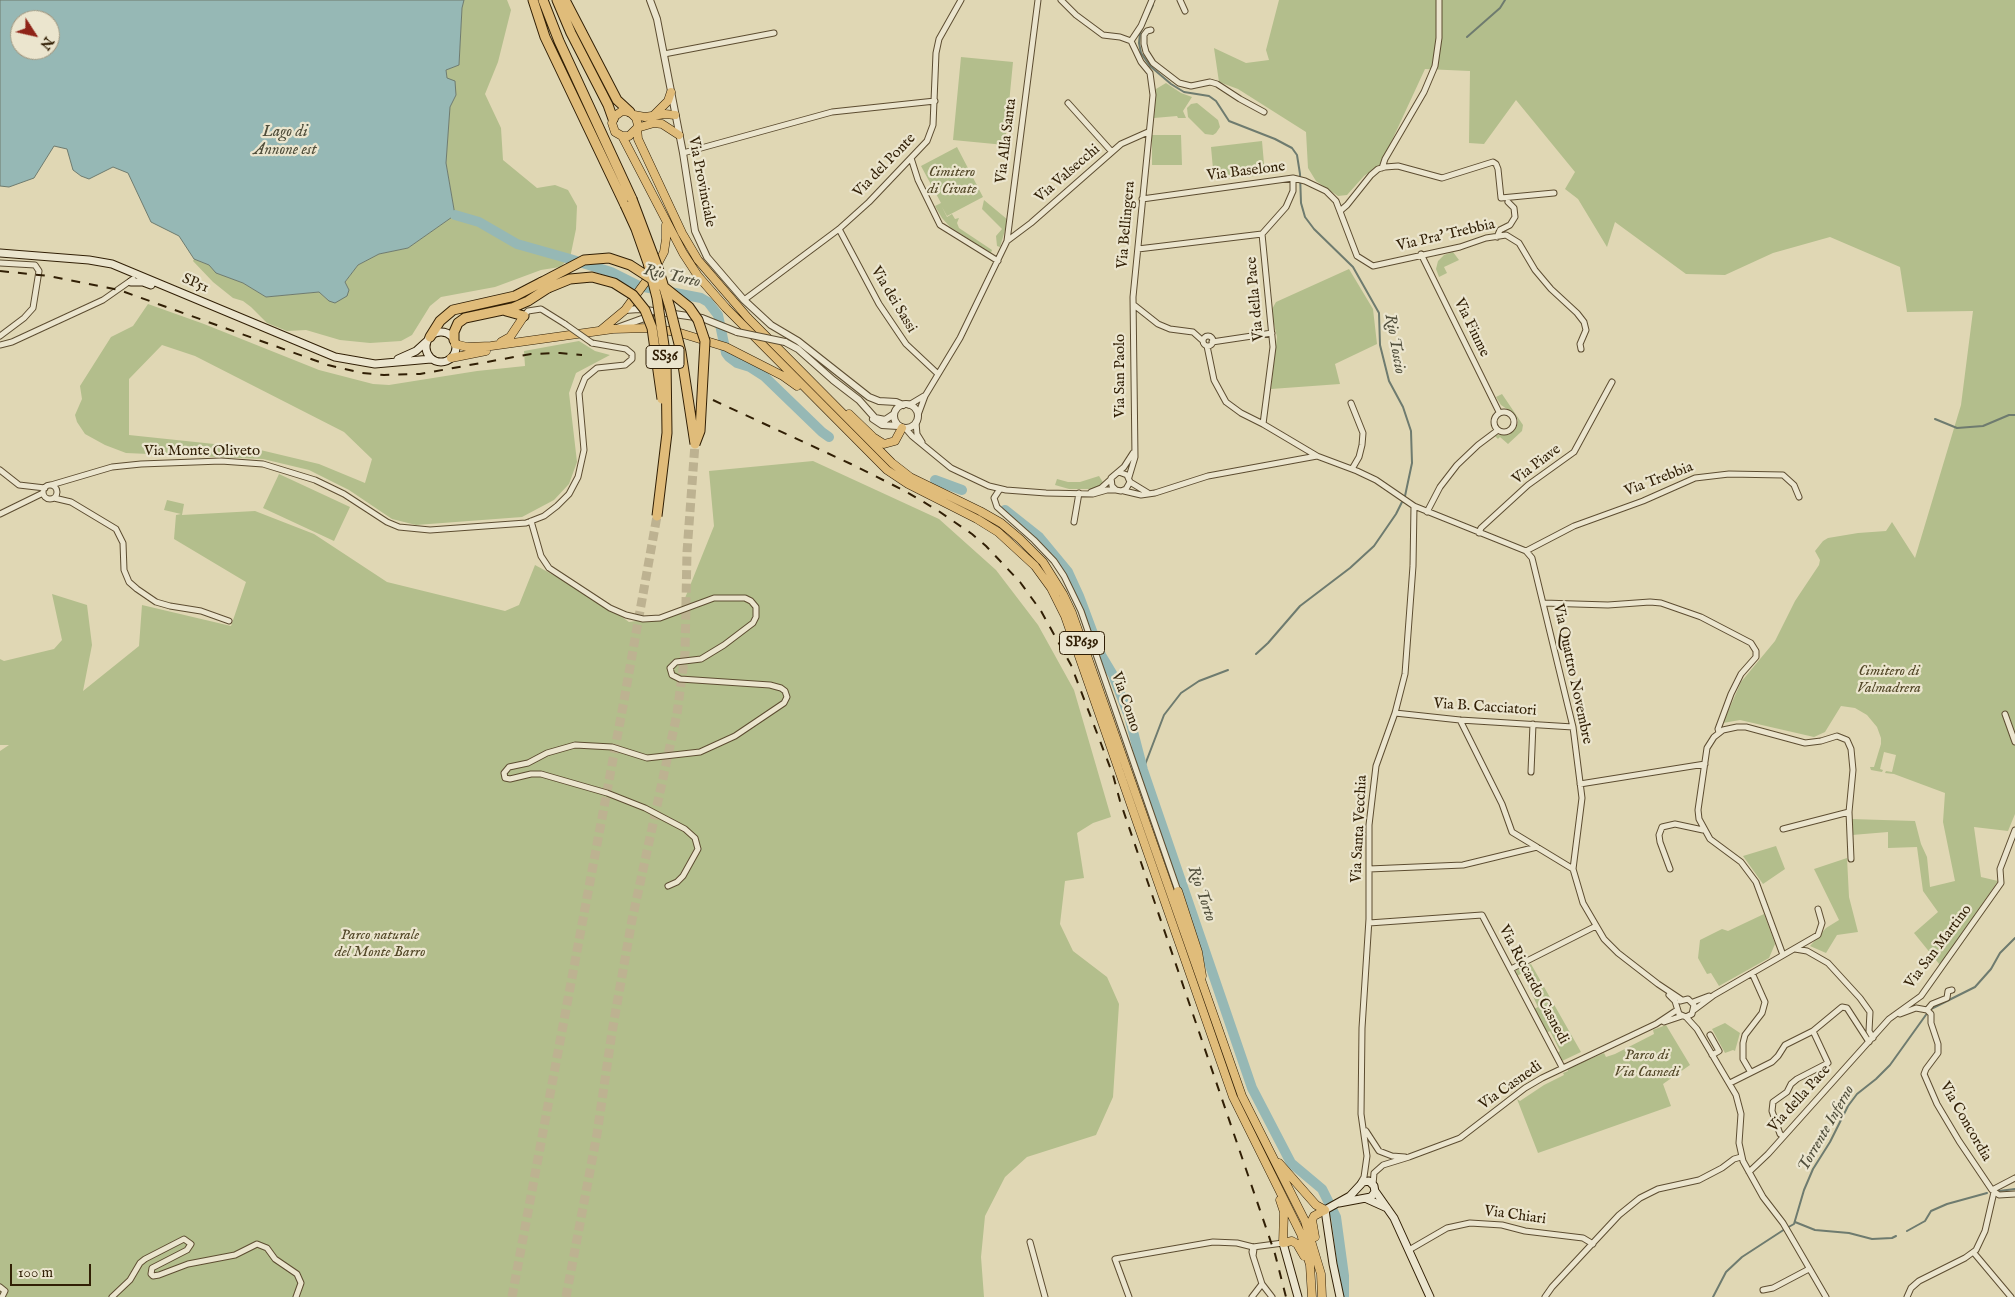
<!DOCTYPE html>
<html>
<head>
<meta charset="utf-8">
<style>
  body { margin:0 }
  #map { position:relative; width:2015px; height:1297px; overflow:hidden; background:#e0d7b4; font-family:"IM FELL English",serif }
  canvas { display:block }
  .north { position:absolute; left:10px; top:10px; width:50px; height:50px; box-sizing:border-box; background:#ebe5ce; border:1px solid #a1967e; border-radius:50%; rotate:125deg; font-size:14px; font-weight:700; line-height:20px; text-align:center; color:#311f05 }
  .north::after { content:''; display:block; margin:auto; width:18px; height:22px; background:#8f2418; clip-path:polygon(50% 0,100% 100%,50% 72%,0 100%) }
  .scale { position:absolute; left:10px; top:1264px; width:81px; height:22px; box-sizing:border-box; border:2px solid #311f05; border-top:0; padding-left:6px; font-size:15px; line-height:18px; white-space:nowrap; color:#311f05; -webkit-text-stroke:4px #ebe5ce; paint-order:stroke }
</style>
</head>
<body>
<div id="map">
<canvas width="2015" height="1297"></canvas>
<div class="north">N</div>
<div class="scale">100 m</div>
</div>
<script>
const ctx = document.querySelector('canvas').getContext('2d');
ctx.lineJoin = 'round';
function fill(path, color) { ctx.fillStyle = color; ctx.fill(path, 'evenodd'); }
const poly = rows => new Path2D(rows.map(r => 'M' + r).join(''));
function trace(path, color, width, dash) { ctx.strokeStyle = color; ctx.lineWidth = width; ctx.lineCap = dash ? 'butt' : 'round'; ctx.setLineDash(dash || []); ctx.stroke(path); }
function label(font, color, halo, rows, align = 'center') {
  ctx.font = font + ' "IM FELL English",serif'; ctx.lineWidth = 4.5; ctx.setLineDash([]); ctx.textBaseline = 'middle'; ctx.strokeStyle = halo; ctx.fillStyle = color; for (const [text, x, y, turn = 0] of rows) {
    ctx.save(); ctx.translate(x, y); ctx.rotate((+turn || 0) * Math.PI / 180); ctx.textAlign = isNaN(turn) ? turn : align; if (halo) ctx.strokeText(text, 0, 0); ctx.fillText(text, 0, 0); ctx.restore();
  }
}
fill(poly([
  [464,0,507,0,511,10,498,62,485,94,501,128,503,160,537,188,555,185,568,190,577,206,576,229,570,258,560,267,541,270,495,287,441,297,430,306,412,335,401,341,370,343,340,340,306,330,287,331,267,323,251,307,243,301,233,298,213,282,193,261,194,259,209,265,217,273,243,283,266,297,319,292,329,301,349,290,345,282,358,265,379,254,408,248,455,215,446,163,450,107,456,95,447,78,446,70,459,65,462,8],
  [1279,0,2015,0,2015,814,2008,831,1974,827,1981,877,1998,881,1940,965,1914,933,1938,912,1923,891,1917,847,1888,848,1888,832,1852,835,1851,819,1915,821,1921,844,1927,857,1930,887,1955,881,1943,822,1945,793,1894,774,1885,773,1886,771,1892,772,1896,755,1884,752,1880,769,1883,770,1882,772,1871,770,1870,767,1874,767,1881,744,1881,738,1877,727,1867,715,1855,708,1841,706,1825,732,1814,737,1740,720,1723,723,1741,682,1775,641,1795,601,1819,565,1820,560,1815,551,1823,541,1828,538,1858,533,1886,531,1892,522,1915,558,1961,405,1973,311,1907,312,1900,267,1830,237,1773,253,1725,275,1686,274,1615,222,1607,247,1578,199,1565,189,1575,172,1516,100,1484,144,1469,143,1470,71,1425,69,1381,164,1364,176,1347,195,1338,196,1316,181,1308,168,1306,132,1238,89,1219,82,1214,48,1246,63,1269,60,1266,50],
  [961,57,1013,62,1005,145,953,140],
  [1166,83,1181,93,1192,97,1183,111,1186,118,1178,118,1177,116,1154,118,1156,89],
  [1197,103,1218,120,1220,127,1216,133,1213,135,1205,134,1188,117,1187,108,1191,104],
  [1152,135,1181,135,1182,165,1152,165],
  [1262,141,1265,175,1214,180,1211,147],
  [957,147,983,197,947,216,942,207,947,217,952,214,955,219,959,218,957,223,959,228,992,250,991,253,950,227,942,218,935,206,941,203,921,166],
  [984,200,1008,220,1000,247,997,246,996,236,1002,229,982,209],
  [1453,252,1459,260,1444,267,1447,273,1439,277,1436,269,1438,261,1444,255],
  [1349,269,1373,309,1377,344,1335,364,1340,384,1271,389,1277,337,1271,311,1276,302],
  [148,304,204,324,319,370,373,384,389,385,477,371,525,366,524,351,579,341,595,351,610,355,576,373,569,393,577,462,569,484,554,500,522,517,416,525,392,519,349,490,309,470,263,459,126,453,105,445,85,434,77,422,75,415,82,399,80,386,111,337,133,326],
  [162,345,195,356,344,432,372,459,365,483,319,464,252,448,129,435,129,379],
  [1502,394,1523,425,1522,431,1508,444,1500,437,1498,439,1495,436,1488,440,1494,436,1497,435,1509,435,1517,426,1518,421,1516,415,1501,405,1496,397],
  [813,461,939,519,996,570,1038,625,1074,690,1111,817,1093,823,1077,833,1084,878,1065,881,1060,924,1073,951,1107,977,1119,1004,1113,1097,1096,1135,1027,1157,1005,1177,985,1216,981,1257,984,1297,0,1297,0,751,9,745,0,745,0,659,4,661,54,649,62,640,52,594,87,605,92,645,83,691,139,646,142,605,231,626,246,582,174,539,176,515,181,514,164,510,167,500,184,504,182,515,255,511,314,534,387,582,505,611,519,605,535,565,594,597,629,622,664,617,679,613,714,526,709,471],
  [279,474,350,507,334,541,263,508],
  [1099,476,1104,484,1092,489,1069,489,1055,485,1057,479,1068,482,1080,482],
  [1776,846,1785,869,1763,884,1743,856],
  [1847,858,1849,897,1858,932,1837,935,1826,953,1810,946,1826,928,1839,920,1814,869],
  [1764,914,1775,944,1769,958,1719,986,1711,973,1707,974,1698,958,1700,940,1722,929,1728,931],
  [1531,964,1581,1052,1562,1061,1557,1053,1560,1051,1550,1031,1546,1033,1534,1009,1538,1007,1522,973,1517,976,1516,970],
  [1725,1023,1740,1033,1735,1051,1733,1050,1725,1053,1712,1029],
  [1666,1025,1690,1065,1663,1084,1671,1106,1538,1153,1517,1099,1520,1101,1544,1085,1564,1075,1563,1073,1568,1071,1567,1069,1604,1053,1606,1057,1615,1054,1654,1034,1653,1030]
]), '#b3be8c');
const water = poly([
  [0,0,464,0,462,8,459,65,446,70,447,78,455,81,456,95,450,107,446,163,455,215,408,248,379,254,358,265,345,282,349,290,347,296,335,303,329,301,319,292,266,297,243,283,216,273,209,265,194,259,179,236,151,222,128,173,113,167,89,179,81,176,73,170,67,149,54,146,34,178,9,187,0,186,0,0],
  [20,20,50,20,50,50,20,50,20,20]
]);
fill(water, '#96b8b5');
trace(water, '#6e7b6f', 1);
trace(poly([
  [1153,5,1140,33,1139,43,1141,53,1150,66,1171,84,1184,92,1209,96,1216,101,1229,121,1275,139,1292,148,1297,155,1300,174,1301,203,1305,217,1314,229,1353,267,1379,313,1380,345,1389,381,1403,407,1411,431,1412,463,1405,496,1396,514,1374,546,1350,568,1300,606,1268,643,1256,654],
  [1467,37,1500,8,1505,0],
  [1935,419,1957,428,1983,426,2009,415,2015,415],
  [1143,770,1164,715,1181,693,1199,681,1228,670],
  [1931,1009,1975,987,1991,969,2000,953,2015,938],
  [1999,1191,2015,1189],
  [1795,1222,1815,1230,1849,1233,1872,1239,1892,1238,1896,1236],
  [1907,1231,1925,1221,1931,1211,1947,1204,1987,1193],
  [1713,1297,1726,1272,1742,1257,1785,1229,1794,1224,1804,1190,1813,1169,1830,1142,1848,1106,1857,1094,1876,1079,1890,1065,1928,1012]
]), '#6e7b6f', 2);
trace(poly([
  [455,215,479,222,517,244,570,259,611,272,639,286,701,298,708,302,718,315,726,353,729,357,737,363,750,367,764,376,822,432,829,437],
  [935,480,962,490],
  [1005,510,1039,537,1068,572,1079,596,1101,655,1113,675,1129,716,1143,770,1252,1088,1291,1163,1322,1189,1336,1217,1344,1276,1344,1297]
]), '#96b8b5', 10);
trace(poly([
  [512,1297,623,706,657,516],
  [566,1297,597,1134,612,1032,632,920,677,714,685,653,687,552,695,444]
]), '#bdb291', 9, [9, 4.5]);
const minor = poly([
  [1061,0,1076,15,1103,35,1120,37,1131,41],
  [1180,0,1185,11],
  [1151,30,1147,31,1144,35,1144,44,1146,52,1153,63,1179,83,1191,86,1210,82,1217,84,1240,99,1264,112],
  [1131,41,1141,26,1152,0],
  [664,54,774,33],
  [1068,103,1112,152],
  [683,153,832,112,935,101],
  [911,158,918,180,940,225,998,261],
  [1382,168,1385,159,1424,92,1435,66,1439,38,1439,0],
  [1293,178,1293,191,1286,207,1262,234,1273,347,1263,424,1317,456],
  [1142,199,1293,178,1305,181,1326,191,1336,201,1357,256,1373,266,1460,247,1486,238,1506,235,1519,243,1535,270,1551,289,1577,313,1584,322,1586,330,1580,344,1581,349],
  [1340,211,1347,205,1371,175,1378,169,1385,167,1398,166,1442,178,1493,162,1496,164,1498,169,1501,198,1554,193],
  [839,229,879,304,906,344,938,374],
  [1497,237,1500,230,1510,225,1515,217,1514,208,1508,202],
  [1007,241,1031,223,1121,144,1148,132],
  [1138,249,1262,234],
  [1421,254,1499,412],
  [0,263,35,265,39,271,33,308,24,318,0,336],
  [744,300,839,229,869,202,927,141,933,125,936,53,939,39,961,0],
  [1134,305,1158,324,1170,329,1193,332,1203,341],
  [524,316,528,311,541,309,565,324],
  '1203 341a5 5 0 1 1 10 0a5 5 0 1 1-10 0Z',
  [1212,342,1272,333],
  [0,345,12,342,103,300,133,279],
  [1207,346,1214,380,1226,402,1241,413,1263,424],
  [1351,403,1363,433,1362,445,1359,457,1352,469],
  [909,405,924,396],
  '1494 422a10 10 0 1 1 20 0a10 10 0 1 1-20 0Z',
  [918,415,925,396,960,338,1007,241,1038,0],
  [916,423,917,434,922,442],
  [906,429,912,436,951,468,989,486,1006,490,1046,493,1093,494,1107,490,1116,490],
  [0,470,19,485,45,488],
  [1119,472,1127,475,1130,482,1126,489,1121,491,1116,490,1112,486,1111,478,1124,467,1133,453],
  [1129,477,1135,457,1133,297,1153,95,1150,73,1141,62,1131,41],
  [1130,482,1148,493],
  [51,485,112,467,141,464,221,461,263,464,315,480,344,494,387,522,399,527,430,530,526,523,544,516,557,506,569,494,578,477,584,450,579,393,585,378,597,368,625,365,632,359,632,354,626,349,592,343],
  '43 492a7 7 0 1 1 14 0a7 7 0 1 1-14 0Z',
  [1000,489,994,498,997,507,1034,540,1054,561,1064,576,1081,611,1178,891],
  [1124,491,1141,495,1155,493,1208,476,1317,456,1357,471,1376,480,1414,506,1526,551,1532,558,1573,727,1582,798,1573,869,1583,903,1604,939,1618,953,1658,984,1682,1000],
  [1091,492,1101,488,1111,479],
  [54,498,71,502,116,529,123,543,124,570,129,582,137,589,156,602,170,606,201,611,229,621],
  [1427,512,1440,487,1457,465,1478,445,1498,430],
  [0,514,43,493],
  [531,521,541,556,549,568,610,608,626,615,643,619,660,618,714,598,745,598,751,601,756,607,756,617,753,623,724,645,701,659,676,662,670,668,672,675,680,679,770,685,781,688,785,691,787,697,784,703,735,736,700,752,647,758,612,747,575,745,547,753,528,763,509,767,504,773,505,778,510,779,531,774,541,774,607,793,645,808,685,829,695,838,698,849,683,876,677,882,668,886],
  [1074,522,1079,493],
  [1479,533,1481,528,1528,485,1574,452,1612,382],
  [1526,551,1574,526,1643,501,1695,478,1729,474,1783,475,1794,485,1799,497],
  [1543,603,1608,605,1650,602,1661,603,1701,617,1751,643,1756,651,1756,657,1741,674,1731,694,1718,729,1719,733],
  [1395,713,1460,720,1573,727],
  [2005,714,2015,742],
  [1460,720,1502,804,1512,832,1573,869],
  [1531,772,1533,724],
  [1580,784,1705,764],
  [1783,829,1849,812],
  [1369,869,1463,865,1537,847],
  [1670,869,1660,842,1659,835,1662,827,1675,824,1703,830],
  [1369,923,1482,915,1562,1067],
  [1795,949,1807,951,1828,963,1860,998,1870,1012,1869,1031,1873,1038],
  [1783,955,1756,882,1741,862,1710,839,1699,819,1698,810,1707,748,1714,737,1723,730,1737,727,1746,727,1805,743,1821,741,1837,736,1847,740,1851,749,1853,770,1849,812,1851,859],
  [1511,969,1596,926],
  [1669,995,1675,1001,1679,1014,1686,1017,1697,1029,1736,1095,1741,1114,1739,1143,1743,1161,1763,1197,1783,1223,1826,1297],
  [1680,1001,1688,999,1694,1005,1692,1014,1686,1017],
  [1693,1002,1709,996],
  [1694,1010,1714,995,1818,935,1822,923,1818,909],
  [1927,1010,1932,1004,1947,998,1948,991,1952,990],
  [1900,1014,1916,1008,1927,1010,1931,1014,1931,1023,1938,1044,1938,1053,1926,1069,1924,1074,1937,1104,1959,1141,1992,1190,1999,1195,2015,1194],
  [1664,1022,1682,1016],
  [1710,1035,1719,1051,1712,1055],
  [1750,1071,1743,1059,1743,1043,1745,1035,1762,1013,1765,1002,1752,973],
  [1730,1083,1772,1062,1778,1056,1785,1045,1813,1031,1842,1007,1847,1008,1869,1042],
  [1366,1131,1379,1151,1392,1156,1405,1157],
  [1783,1136,1780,1134,1772,1111,1773,1102,1787,1092,1791,1084,1797,1079,1828,1063,1813,1031],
  [1749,1172,1768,1154,1889,1019,1921,996,2001,883,2000,869,2015,830],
  [1361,1182,1364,1177,1367,1156,1361,1114,1362,1028,1369,919,1369,825,1376,766,1395,713,1405,674,1413,566,1414,506],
  [1373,1185,1374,1173,1383,1165,1409,1157,1460,1138,1525,1088,1542,1078,1656,1024,1677,1010],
  [1992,1190,2015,1178],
  [1030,1242,1045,1297],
  [1253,1247,1283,1243],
  [1253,1247,1254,1249,1253,1256,1252,1252,1253,1247],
  [1409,1250,1447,1228,1470,1223,1502,1225,1525,1231,1583,1238,1593,1244],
  [1974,1253,2011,1297],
  [1253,1256,1262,1284,1272,1297],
  [0,1287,5,1291,2,1297],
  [1763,1290,1773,1288,1809,1269],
  [112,1297,130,1280,140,1263,145,1259,184,1239,191,1244,187,1250,152,1268,151,1274,153,1276,159,1275,188,1264,235,1255,257,1244,267,1248,275,1259,297,1274,301,1283,296,1297],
  [1129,1297,1115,1259,1213,1242,1237,1243,1253,1247],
  [1252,1297,1262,1284],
  [1545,1297,1552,1287,1619,1215,1640,1198,1658,1189,1699,1180,1722,1168,1734,1159,1741,1157],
  [1907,1297,1911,1288,1919,1281,1965,1258,1976,1250,1985,1231,1994,1192]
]);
const tertiary = poly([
  [650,0,657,19,683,153,695,231,707,257,744,300,771,325,798,341,869,397,879,401,896,402,903,405],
  [625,310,639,309,702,318,737,332],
  [617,328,650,316],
  [785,342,798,349,833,380,859,400,875,418,885,420,894,414],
  '894 416a12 12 0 1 1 24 0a12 12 0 1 1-24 0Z',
  [873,419,882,425,898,426]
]);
const secondary = poly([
  [0,253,89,260,112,264,335,357,375,364,431,359],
  [131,282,143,282,151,285],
  '426 347a15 15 0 1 1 30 0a15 15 0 1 1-30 0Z',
  [398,359,416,351,427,341],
  [1375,1191,1394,1218,1430,1297],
  [1367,1199,1387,1208],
  [1339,1203,1371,1197,1375,1192,1374,1186,1369,1181,1363,1182,1350,1196,1325,1210,1333,1264,1340,1297],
  [1283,1243,1298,1297]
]);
const primary = poly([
  [634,115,645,117,665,114,675,115],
  [654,115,668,101,671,92],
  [679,135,662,124,654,123,637,128,629,136,622,136,615,132,612,123,615,116,622,111,630,112,636,118,638,125,637,128,638,139,682,233,698,260,748,318,892,463,910,477,980,511,1001,523,1020,539,1043,562,1063,594,1072,613,1242,1096,1305,1221,1321,1274,1322,1297],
  [622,136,683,253,698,276,726,308,887,470,908,484,977,519,998,532,1035,566,1051,588,1065,616,1233,1097,1301,1234,1310,1265,1312,1297],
  [601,330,625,310,655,269,664,252,666,239,666,225],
  [501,342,510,337,524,316],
  [455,344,467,347,491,346,613,329,648,328,677,332,726,347,783,376,797,386],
  [451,358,486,351],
  [849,414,873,437,884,444,895,441,902,428],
  [1178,891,1198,952,1202,976],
  [1279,1163,1316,1205,1325,1210],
  [1280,1200,1284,1212,1283,1243,1292,1241,1297,1244,1304,1256],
  [1315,1237,1312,1220,1314,1216,1325,1210]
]);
const trunk = poly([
  [533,0,545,37,625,205],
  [543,0,559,41,632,199],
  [557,0,571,33,608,105,613,119],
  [565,0,617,100,630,112],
  [506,311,524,316],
  [430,337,440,321,453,310,515,296,542,282],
  [454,340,454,332,458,323,465,318,512,308,528,301,548,288]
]);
trace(minor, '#5d4d31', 7);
trace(tertiary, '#5d4d31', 8);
trace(secondary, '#311f05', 9);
trace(primary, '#311f05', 9);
trace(trunk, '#311f05', 11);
trace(minor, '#ebe5ce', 5);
trace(tertiary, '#ebe5ce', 6);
trace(secondary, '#ebe5ce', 7);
trace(primary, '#e0bc7a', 8);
trace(trunk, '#e0bc7a', 9);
trace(poly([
  [0,271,49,276,119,290,328,365,362,373,384,375,420,374,531,354,560,353,582,355],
  [713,400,851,464,905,491,937,510,972,534,986,546,1020,582,1041,611,1071,665,1113,775,1120,801,1275,1254,1286,1297]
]), '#311f05', 2, [9, 9]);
const minorBridge = poly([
  [565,324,592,343]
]);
const tertiaryBridge = poly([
  [737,332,785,342]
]);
const trunkBridge = poly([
  [632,199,659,271,670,308,681,352,695,444],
  [625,205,636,229,648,263,657,298,666,359,667,433,657,516],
  [542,282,584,260,609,258,630,265,664,287,689,307,698,320,705,341,700,431,695,444],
  [548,288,570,279,592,277,614,283,633,295,645,310,652,328,662,399]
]);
trace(minorBridge, '#5d4d31', 7, []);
trace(tertiaryBridge, '#5d4d31', 8, []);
trace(trunkBridge, '#311f05', 11, []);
trace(minorBridge, '#ebe5ce', 5);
trace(tertiaryBridge, '#ebe5ce', 6);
trace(trunkBridge, '#e0bc7a', 9);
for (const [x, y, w] of [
  [665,357,38],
  [1082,643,45]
]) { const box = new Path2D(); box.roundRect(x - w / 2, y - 11.5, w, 23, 4); ctx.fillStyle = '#ebe5ce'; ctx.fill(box); trace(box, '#311f05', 1); }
label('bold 14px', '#311f05', null, [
  ["SS36",665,357],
  ["SP639",1082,643]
]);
label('15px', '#311f05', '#ebe5ce', [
  ["Via Alla Santa",1007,141,-83],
  ["Via del Ponte",885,166,-46],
  ["Via Baselone",1246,172,-7],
  ["Via Valsecchi",1068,174,-41],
  ["Via Provinciale",701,182,79],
  ["Via Bellingera",1127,225,-85],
  ["Via Pra' Trebbia",1446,236,-13],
  ["SP51",195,284,23],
  ["Via della Pace",1256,299,-95],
  ["Via dei Sassi",893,300,59],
  ["Via Fiume",1471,328,64],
  ["Via San Paolo",1121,376,-90],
  ["Via Monte Oliveto",202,452],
  ["Via Piave",1537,465,-37],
  ["Via Trebbia",1659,480,-21],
  ["Via Quattro Novembre",1572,674,78],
  ["Via Como",1125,702,71],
  ["Via B. Cacciatori",1485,708,4],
  ["Via Santa Vecchia",1360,829,-87],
  ["Via San Martino",1939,947,-53],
  ["Via Riccardo Casnedi",1533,985,62],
  ["Via Casnedi",1511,1086,-35],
  ["Via della Pace",1800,1099,-48],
  ["Via Concordia",1965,1122,60],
  ["Via Chiari",1515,1216,8]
]);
label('italic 15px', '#524727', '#ebe5ce', [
  ["Cimitero",952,173],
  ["di Civate",952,190],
  ["Cimitero di",1889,672],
  ["Valmadrera",1889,689],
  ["Parco naturale",380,936],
  ["del Monte Barro",380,953],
  ["Parco di",1647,1056],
  ["Via Casnedi",1647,1073]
]);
label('italic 16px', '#4f4d3a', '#ebe5ce', [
  ["Lago di",285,133],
  ["Annone est",285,151],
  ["Rio Torto",672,277,13],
  ["Rio Toscio",1394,344,80],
  ["Rio Torto",1201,894,71],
  ["Torrente Inferno",1827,1129,-60]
]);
</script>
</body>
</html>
